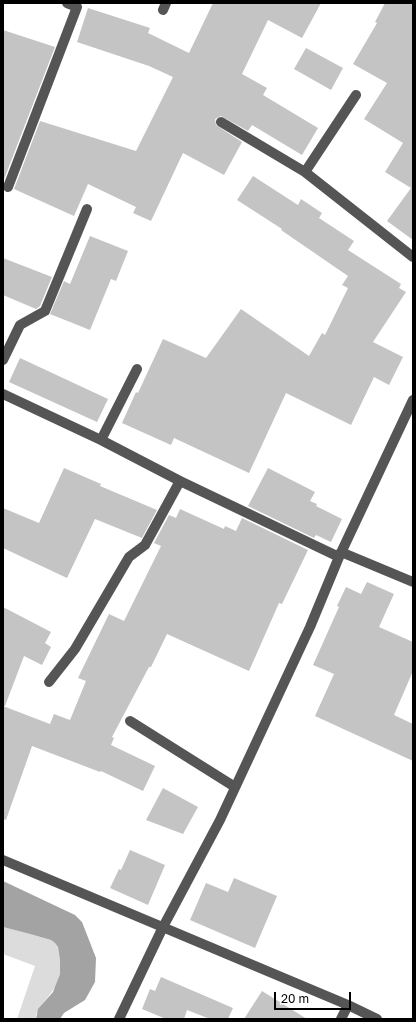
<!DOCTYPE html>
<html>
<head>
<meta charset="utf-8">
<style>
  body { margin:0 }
  #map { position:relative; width:416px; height:1022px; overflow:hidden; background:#fff; font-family:"Golos Text",sans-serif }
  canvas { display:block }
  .frame { position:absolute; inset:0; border:4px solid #000; pointer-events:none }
  .scale { position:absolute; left:274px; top:992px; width:77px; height:18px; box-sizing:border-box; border:2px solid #000; border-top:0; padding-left:5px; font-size:12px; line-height:14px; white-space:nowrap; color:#000; -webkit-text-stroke:3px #fff; paint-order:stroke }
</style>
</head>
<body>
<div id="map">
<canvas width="416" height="1022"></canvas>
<div class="frame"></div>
<div class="scale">20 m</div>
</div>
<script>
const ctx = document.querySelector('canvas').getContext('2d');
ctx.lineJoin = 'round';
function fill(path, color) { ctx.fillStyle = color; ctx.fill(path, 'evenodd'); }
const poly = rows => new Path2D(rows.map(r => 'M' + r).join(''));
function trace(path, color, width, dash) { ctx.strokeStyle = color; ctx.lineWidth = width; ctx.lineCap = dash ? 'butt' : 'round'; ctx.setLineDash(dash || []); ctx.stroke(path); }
fill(poly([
  [3,927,30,934,51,940,55,943,58,947,60,960,60,974,56,986,44,1002,36,1014,36,1019,17,1019,35,966,3,954]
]), '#dcdcdc');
fill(poly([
  [3,881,75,915,82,922,96,958,95,982,85,1000,64,1013,60,1019,36,1019,38,1009,53,992,60,974,60,960,58,947,55,943,51,940,30,934,3,927]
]), '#a3a3a3');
fill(poly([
  [213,3,321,3,302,38,268,20,242,74,267,88,263,95,318,128,302,155,252,125,248,131,221,116,215,119,216,125,242,142,224,175,183,153,151,221,133,213,136,207,88,184,74,216,14,189,40,121,136,151,173,77,149,66,77,42,88,8,150,28,148,33,189,53],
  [385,3,413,3,413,240,387,221,411,188,385,172,403,143,364,119,387,83,353,64,377,23,375,22],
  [3,30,55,47,3,182],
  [306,48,343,68,331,90,294,69],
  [253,176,298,205,301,199,322,213,319,218,354,241,348,250,401,284,399,288,406,292,373,342,403,357,389,385,374,377,351,425,286,393,249,473,174,438,171,445,122,423,136,392,138,393,163,339,206,358,241,309,309,356,322,333,325,335,348,288,342,285,348,276,281,230,282,229,237,200],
  [90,236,128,251,116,281,111,279,90,330,50,314,64,281,70,284],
  [3,258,52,277,40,306,36,309,3,295],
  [20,358,108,399,97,422,9,382],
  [64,468,101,484,100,486,157,510,142,538,95,519,67,578,3,548,3,508,39,523],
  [268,468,315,492,310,501,317,504,316,506,342,519,331,542,316,535,314,538,248,506],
  [180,509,224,529,225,526,236,531,242,518,308,550,282,604,279,603,249,671,167,634,151,667,149,667,112,737,114,738,111,745,155,766,143,791,101,771,100,772,32,746,6,820,3,819,3,706,50,724,54,714,70,720,86,681,78,678,109,614,124,621,161,546,154,543,169,515,176,518],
  [367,582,394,594,379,627,413,642,413,671,394,715,413,724,413,761,315,716,334,674,313,665,339,607,337,606,346,587,361,594],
  [3,607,51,632,45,643,51,647,42,665,24,656,5,706,3,706],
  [163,788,198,807,183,834,146,820],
  [130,850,165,865,148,905,110,888,119,869,121,870],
  [234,878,277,896,255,948,190,920,206,883,228,892],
  [161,977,233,1008,228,1019,210,1019,187,1010,184,1019,166,1019,142,1009,150,989,155,991],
  [262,991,307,1019,244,1019]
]), '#c4c4c4');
trace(poly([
  [163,10,166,3],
  [221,122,305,172,413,257],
  [305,172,356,95],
  [8,187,77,7,67,3],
  [3,360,20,325,45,311,87,209],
  [3,394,101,440,180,481,339,557],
  [101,440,137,369],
  [341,552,413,582],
  [49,682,75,649,129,557,145,545,180,481],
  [130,721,235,787],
  [3,860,348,1005,377,1019],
  [119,1019,163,927,220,820,310,627,339,557,413,400],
  [341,1019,348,1005]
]), '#555', 10);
</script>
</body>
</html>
